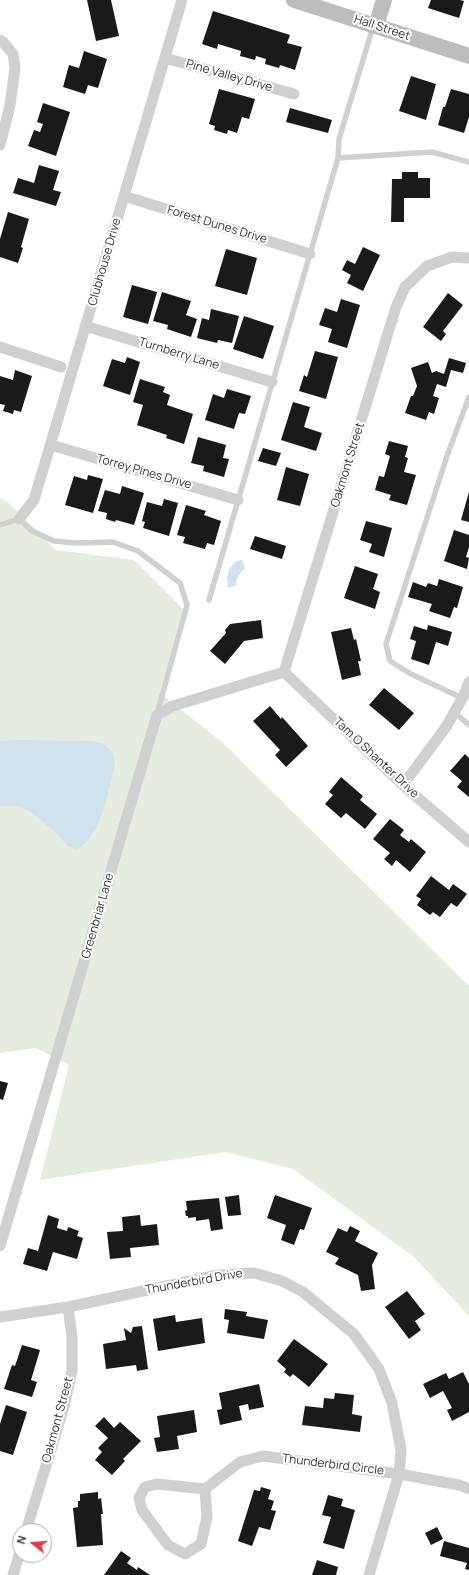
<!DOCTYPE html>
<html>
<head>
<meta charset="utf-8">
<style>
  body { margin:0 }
  #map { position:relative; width:469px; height:1575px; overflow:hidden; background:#fff; font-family:Manrope,sans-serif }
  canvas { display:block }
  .north { position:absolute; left:12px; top:1523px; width:40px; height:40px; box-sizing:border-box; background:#fff; border:1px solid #adadad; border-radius:50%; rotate:287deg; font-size:11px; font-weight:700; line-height:16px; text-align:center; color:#333 }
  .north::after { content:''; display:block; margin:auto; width:14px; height:18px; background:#e63946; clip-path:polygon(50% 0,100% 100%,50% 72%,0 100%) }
</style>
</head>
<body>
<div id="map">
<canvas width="469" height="1575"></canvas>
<div class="north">N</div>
</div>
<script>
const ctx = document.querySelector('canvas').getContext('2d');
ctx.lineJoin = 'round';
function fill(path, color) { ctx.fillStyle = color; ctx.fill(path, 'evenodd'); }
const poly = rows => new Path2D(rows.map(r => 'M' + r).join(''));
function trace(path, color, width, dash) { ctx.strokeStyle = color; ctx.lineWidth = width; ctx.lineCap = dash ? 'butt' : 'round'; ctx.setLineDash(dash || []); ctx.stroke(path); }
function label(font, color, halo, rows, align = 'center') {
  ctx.font = font + ' Manrope,sans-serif'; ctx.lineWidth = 4; ctx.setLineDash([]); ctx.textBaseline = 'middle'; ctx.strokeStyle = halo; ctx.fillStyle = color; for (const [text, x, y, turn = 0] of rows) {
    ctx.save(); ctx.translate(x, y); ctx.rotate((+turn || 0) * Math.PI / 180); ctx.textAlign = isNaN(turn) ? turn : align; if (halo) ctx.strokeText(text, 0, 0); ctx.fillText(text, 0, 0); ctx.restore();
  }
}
fill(poly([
  [0,498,9,503,56,550,134,560,183,609,160,693,222,742,469,986,469,1316,414,1257,293,1169,225,1152,40,1180,69,1065,36,1048,0,1053]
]), '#e6ecdf');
fill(poly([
  [240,560,242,560,245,568,238,576,236,582,237,585,228,588,227,578,229,569,235,562],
  [17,740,90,741,102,743,113,752,115,764,104,809,96,828,86,843,77,849,68,846,54,831,32,813,19,806,0,806,0,741]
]), '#cfe2ee');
fill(poly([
  [87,0,111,0,119,36,96,41],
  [431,0,460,0,464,1,459,18,428,8],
  [213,11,290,35,287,43,302,47,295,70,280,65,279,68,265,64,266,59,256,56,255,60,240,56,241,51,218,44,217,49,202,44],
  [84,51,107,59,98,88,88,85,85,94,63,87,69,65,79,68],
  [411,76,436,84,426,120,399,111],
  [219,89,255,99,249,119,242,117,237,133,228,130,227,134,214,130,215,126,209,124],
  [451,89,469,94,469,117,464,133,438,125,443,107,445,107],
  [43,103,70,112,56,156,28,146,34,130,40,132,43,124,37,122],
  [290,108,332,120,328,133,286,122],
  [39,165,59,171,53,190,61,192,56,206,13,193,18,178,34,183],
  [402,172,418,172,418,178,430,178,430,198,404,198,404,222,391,222,392,179,402,179],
  [8,212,29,219,21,247,23,248,18,263,0,257,0,239],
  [363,247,380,255,363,291,347,283,351,275,342,270,347,260,355,264],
  [226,249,257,258,247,295,215,286],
  [132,285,157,292,148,324,123,317],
  [162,292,191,301,186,315,197,319,191,337,167,329,168,325,153,321],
  [448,293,463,305,443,331,446,334,441,341,423,327],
  [341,299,360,305,347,348,328,342,332,329,319,325,325,308,337,312],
  [211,309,239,316,232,343,218,340,217,343,197,338,202,318,209,320],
  [244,316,274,326,263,359,233,349],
  [315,351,338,357,326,399,299,391,304,375,307,377],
  [127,357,140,362,130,395,103,386,112,359,125,363],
  [449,358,466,363,463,373,451,370,446,387,437,384,433,396,439,398,434,414,429,412,426,420,405,413,411,396,413,396,417,386,411,368,428,362,432,373,436,371,444,374],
  [15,370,32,376,21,412,14,410,13,414,3,411,5,405,0,404,0,376,13,380],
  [140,379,165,387,163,392,170,395,167,405,193,414,184,444,166,438,167,435,137,425,143,405,133,402],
  [227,389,251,396,245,414,239,413,234,429,205,420,213,394,224,398],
  [293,402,310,407,304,427,322,433,316,451,281,440],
  [198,437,226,445,223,458,229,459,224,477,203,471,204,466,191,463],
  [389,441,408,446,405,457,408,458,404,472,416,475,407,505,389,500,391,495,375,490,379,476,384,477,390,456,385,454],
  [263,448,281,453,276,466,258,461],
  [286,467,309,474,300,506,277,500],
  [88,475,103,479,93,513,65,505,74,476,87,480],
  [122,486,144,493,134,525,116,520,115,522,106,519,107,513,98,511,105,490,120,494],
  [469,492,469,522,461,520],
  [164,499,178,503,169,536,143,528,145,522,142,521,147,502,162,506],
  [186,505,206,511,204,515,221,521,214,545,207,543,205,549,183,543,185,537,177,535],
  [366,521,392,528,384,557,369,552,372,544,360,540],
  [454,530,469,535,469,547,466,557,469,558,467,569,444,561],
  [255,536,286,546,282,559,250,549],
  [355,566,378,574,373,589,380,592,375,609,344,598],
  [439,579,463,587,457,608,454,607,450,618,429,611,432,604,408,597,413,582,426,587,428,583,437,586],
  [261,620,263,638,244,641,225,664,210,651,226,633,225,630,230,624],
  [428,625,452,632,448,646,436,642,429,665,411,659,416,641,410,639,414,626,427,630],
  [351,628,354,640,356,639,361,661,358,661,361,675,342,680,331,632],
  [384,688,414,713,399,730,369,705],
  [270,706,281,719,282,717,308,746,286,767,275,755,280,750,253,721],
  [465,754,469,758,469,797,457,787,462,781,450,771],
  [341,777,363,796,360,800,377,814,365,829,346,813,341,818,325,804,333,795,329,792],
  [390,819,404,830,400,835,409,842,411,839,426,852,410,872,396,860,392,866,384,859,390,853,373,839],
  [431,876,449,890,453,884,467,894,457,907,451,903,440,917,433,912,430,915,417,905,421,899,416,896],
  [0,1081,8,1083,3,1100,0,1099],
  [239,1195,241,1215,228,1216,225,1197],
  [275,1195,312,1208,304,1230,300,1229,294,1245,281,1240,286,1225,267,1218],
  [219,1198,223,1229,211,1231,209,1219,196,1221,196,1217,188,1218,188,1216,186,1216,185,1211,187,1210,186,1201],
  [48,1215,59,1219,57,1228,67,1231,68,1227,79,1231,77,1236,83,1238,77,1259,53,1252,47,1271,23,1264,28,1248,38,1251],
  [140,1215,141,1226,157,1224,159,1245,130,1248,131,1257,110,1259,107,1232,123,1231,122,1217],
  [350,1226,360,1231,355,1241,378,1253,372,1265,375,1289,361,1291,358,1275,335,1264,339,1258,326,1252,338,1228,347,1232],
  [407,1291,425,1314,415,1321,421,1330,409,1339,385,1307],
  [225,1309,247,1312,246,1316,268,1320,264,1339,227,1333,229,1320,224,1319],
  [175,1315,176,1322,202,1318,205,1343,158,1351,153,1319],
  [142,1326,148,1369,137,1371,136,1365,106,1369,103,1344,126,1340,124,1328,131,1333,133,1327],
  [294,1339,328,1364,309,1387,293,1374,290,1377,284,1372,286,1369,277,1361],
  [22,1345,40,1350,31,1380,37,1382,32,1397,4,1389,12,1365,15,1366],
  [463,1372,469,1384,469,1412,452,1421,447,1410,452,1408,443,1391,430,1398,423,1384,446,1373,449,1379],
  [259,1384,264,1407,249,1410,248,1404,239,1406,242,1420,220,1425,217,1410,222,1409,219,1393],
  [335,1393,354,1395,352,1414,362,1416,360,1432,302,1425,305,1406,323,1408,324,1398,334,1399],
  [6,1405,27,1412,13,1455,0,1451,0,1424],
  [194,1410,197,1432,177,1436,179,1449,157,1452,154,1438,160,1437,157,1416],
  [104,1417,114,1428,120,1422,141,1441,123,1459,125,1461,112,1475,95,1460,102,1452,98,1448,108,1438,95,1426],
  [261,1487,271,1490,268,1499,274,1501,271,1510,276,1511,270,1530,259,1527,252,1546,238,1541,254,1490,260,1491],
  [98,1492,98,1499,101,1498,103,1514,101,1514,103,1545,77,1547,73,1508,78,1507,78,1501,80,1501,80,1494],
  [328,1495,343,1499,341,1506,355,1510,344,1549,323,1543,331,1517,322,1515],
  [437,1527,443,1539,431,1545,425,1533],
  [444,1541,469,1548,469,1570,465,1569,467,1563,440,1556],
  [121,1551,131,1558,127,1563,137,1570,138,1567,150,1575,104,1575],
  [317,1560,338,1567,336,1575,312,1575]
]), '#1a1a1a');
trace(poly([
  [338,158,339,139,373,27],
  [0,525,19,519,32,531,54,541,76,543,113,542,138,551,180,583,187,605,157,714],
  [209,600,338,158,432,152,469,162],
  [462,698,411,674,390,661,386,644,447,456,469,397],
  [454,712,469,725]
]), '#d0d0d0', 5.5);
trace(poly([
  [0,40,3,42,13,54,15,68,10,105,0,145],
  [165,58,294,94],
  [124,196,310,254],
  [85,326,272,382],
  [0,347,61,367],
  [51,445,238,500],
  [19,519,34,500,182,0],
  [284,672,396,307,405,287,427,266,452,257,469,258],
  [284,672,403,785,469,842],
  [403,785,446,727,464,695,469,682],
  [0,1246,157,715,173,706,284,672],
  [0,1317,68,1307,218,1275,254,1273,282,1281,303,1292,354,1334,379,1369,392,1403,401,1450,399,1474,369,1575],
  [157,1484,205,1489,207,1517,201,1544,185,1554,168,1545,142,1510,139,1498,145,1487,157,1484],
  [205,1489,240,1462,263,1456,399,1474,459,1485,469,1489],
  [26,1531,64,1407,72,1371,72,1337,68,1307],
  [13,1575,20,1552]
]), '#d0d0d0', 11);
trace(poly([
  [294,0,469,56],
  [376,26,384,0]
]), '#bdbdbd', 16);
label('12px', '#333', '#fff', [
  ["Hall Street",382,28,18],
  ["Pine Valley Drive",229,76,16],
  ["Forest Dunes Drive",217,225,17],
  ["Clubhouse Drive",105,262,-74],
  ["Turnberry Lane",179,354,17],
  ["Oakmont Street",348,465,-73],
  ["Torrey Pines Drive",144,472,16],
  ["Tam O Shanter Drive",376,758,43],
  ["Greenbriar Lane",98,916,-74],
  ["Thunderbird Drive",194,1282,-10],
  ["Oakmont Street",58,1420,-75],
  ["Thunderbird Circle",333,1465,7]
]);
</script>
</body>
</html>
